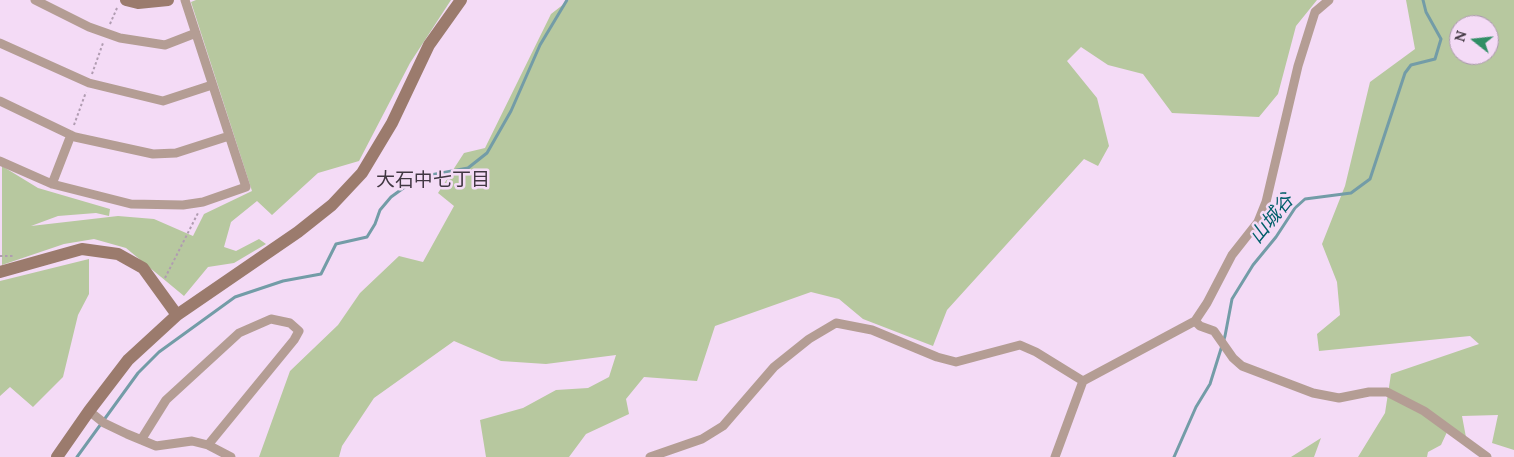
<!DOCTYPE html>
<html>
<head>
<meta charset="utf-8">
<style>
  body { margin:0 }
  #map { position:relative; width:1514px; height:457px; overflow:hidden; background:#f4dbf6; font-family:Lora,serif }
  canvas { display:block }
  .north { position:absolute; left:1449px; top:15px; width:50px; height:50px; box-sizing:border-box; background:#f4dbf6; border:1px solid #ac99ae; border-radius:50%; rotate:286deg; font-size:14px; font-weight:700; line-height:20px; text-align:center; color:#413742 }
  .north::after { content:''; display:block; margin:auto; width:18px; height:22px; background:#308e65; clip-path:polygon(50% 0,100% 100%,50% 72%,0 100%) }
</style>
</head>
<body>
<div id="map">
<canvas width="1514" height="457"></canvas>
<div class="north">N</div>
</div>
<script>
const ctx = document.querySelector('canvas').getContext('2d');
ctx.lineJoin = 'round';
function fill(path, color) { ctx.fillStyle = color; ctx.fill(path, 'evenodd'); }
const poly = rows => new Path2D(rows.map(r => 'M' + r).join(''));
function trace(path, color, width, dash) { ctx.strokeStyle = color; ctx.lineWidth = width; ctx.lineCap = dash ? 'butt' : 'round'; ctx.setLineDash(dash || []); ctx.stroke(path); }
function label(font, color, halo, rows, align = 'center') {
  ctx.font = font + ' Lora,"Noto Sans JP",serif'; ctx.lineWidth = 5; ctx.setLineDash([]); ctx.textBaseline = 'middle'; ctx.strokeStyle = halo; ctx.fillStyle = color; for (const [text, x, y, turn = 0] of rows) {
    ctx.save(); ctx.translate(x, y); ctx.rotate((+turn || 0) * Math.PI / 180); ctx.textAlign = isNaN(turn) ? turn : align; if (halo) ctx.strokeText(text, 0, 0); ctx.fillText(text, 0, 0); ctx.restore();
  }
}
fill(poly([
  [196,0,451,0,410,63,359,161,318,173,272,215,257,201,231,222,224,247,236,251,259,239,266,244,234,263,208,267,184,296,126,248,94,239,64,244,2,265,2,166,38,188,110,209,109,216,96,213,58,216,31,226,118,216,154,219,193,236,204,214,252,191,191,2],
  [569,0,1317,0,1296,26,1278,94,1259,117,1172,113,1143,74,1108,65,1081,47,1067,61,1097,98,1109,146,1098,166,1084,159,947,310,933,346,863,319,839,299,811,292,715,326,697,381,644,377,626,399,629,414,586,434,569,457,486,457,480,420,523,408,556,390,588,388,609,377,616,355,546,364,501,361,454,341,374,398,342,446,339,457,259,457,290,371,338,325,360,293,399,256,423,262,454,206,438,193,464,153,485,148,551,14],
  [1406,0,1514,0,1514,450,1492,443,1498,415,1462,416,1468,448,1447,432,1441,445,1428,452,1427,457,1358,457,1385,413,1391,374,1479,344,1470,336,1319,351,1317,334,1340,315,1337,282,1322,244,1345,186,1370,82,1415,49],
  [1459,25,1489,25,1489,55,1459,55],
  [89,259,89,294,78,315,63,377,33,407,10,387,0,396,0,281],
  [1321,438,1314,457,1291,457]
]), '#b7c89f');
trace(poly([
  [77,457,138,373,159,352,235,297,283,281,321,274,336,244,367,237,375,224,380,210,391,197,409,184,425,176,468,168,487,153,511,111,540,45,567,0],
  [1174,457,1196,407,1210,384,1225,336,1232,299,1253,265,1276,237,1295,208,1305,199,1351,193,1370,179,1405,73,1411,65,1435,59,1441,39,1426,12,1423,0]
]), '#739ca7', 3);
trace(poly([
  [110,24,117,8],
  [92,74,103,43],
  [74,125,86,92],
  [0,256,14,256],
  [165,278,198,213]
]), '#b09cb1', 2, [2.5, 2.5]);
trace(poly([
  [35,0,89,27,120,38,165,45,196,33],
  [0,43,89,83,163,101,212,85],
  [0,101,75,137,153,154,176,153,229,136],
  [0,161,52,184,131,204,183,205,203,202,246,187,185,0],
  [52,184,71,135],
  [1195,321,1200,326,1214,331,1233,358,1242,366,1313,393,1339,398,1369,392,1387,392,1424,411,1487,457],
  [89,411,104,423,127,434,156,446,192,441,208,445,231,457],
  [141,440,166,400,239,333,271,319,290,323,299,331,294,340,208,445],
  [650,457,702,439,723,426,774,367,809,339,836,323,872,330,937,357,956,362,1020,345,1036,352,1083,381],
  [1055,457,1083,381,1195,321,1207,303,1232,255,1258,222,1266,202,1298,66,1315,12,1329,0]
]), '#b49d94', 9);
trace(poly([
  [126,0,138,3,168,0],
  [0,272,82,249,118,254,143,268,177,315],
  [57,457,89,411,128,360,177,315,298,232,332,205,362,173,392,123,429,45,461,0]
]), '#9b7b6d', 12);
label('19px', '#413742', '#f4dbf6', [
  ["大石中七丁目",433,181]
]);
label('italic 19px', '#005f6a', '#f4dbf6', [
  ["山城谷",1272,219,-51]
]);
</script>
</body>
</html>
